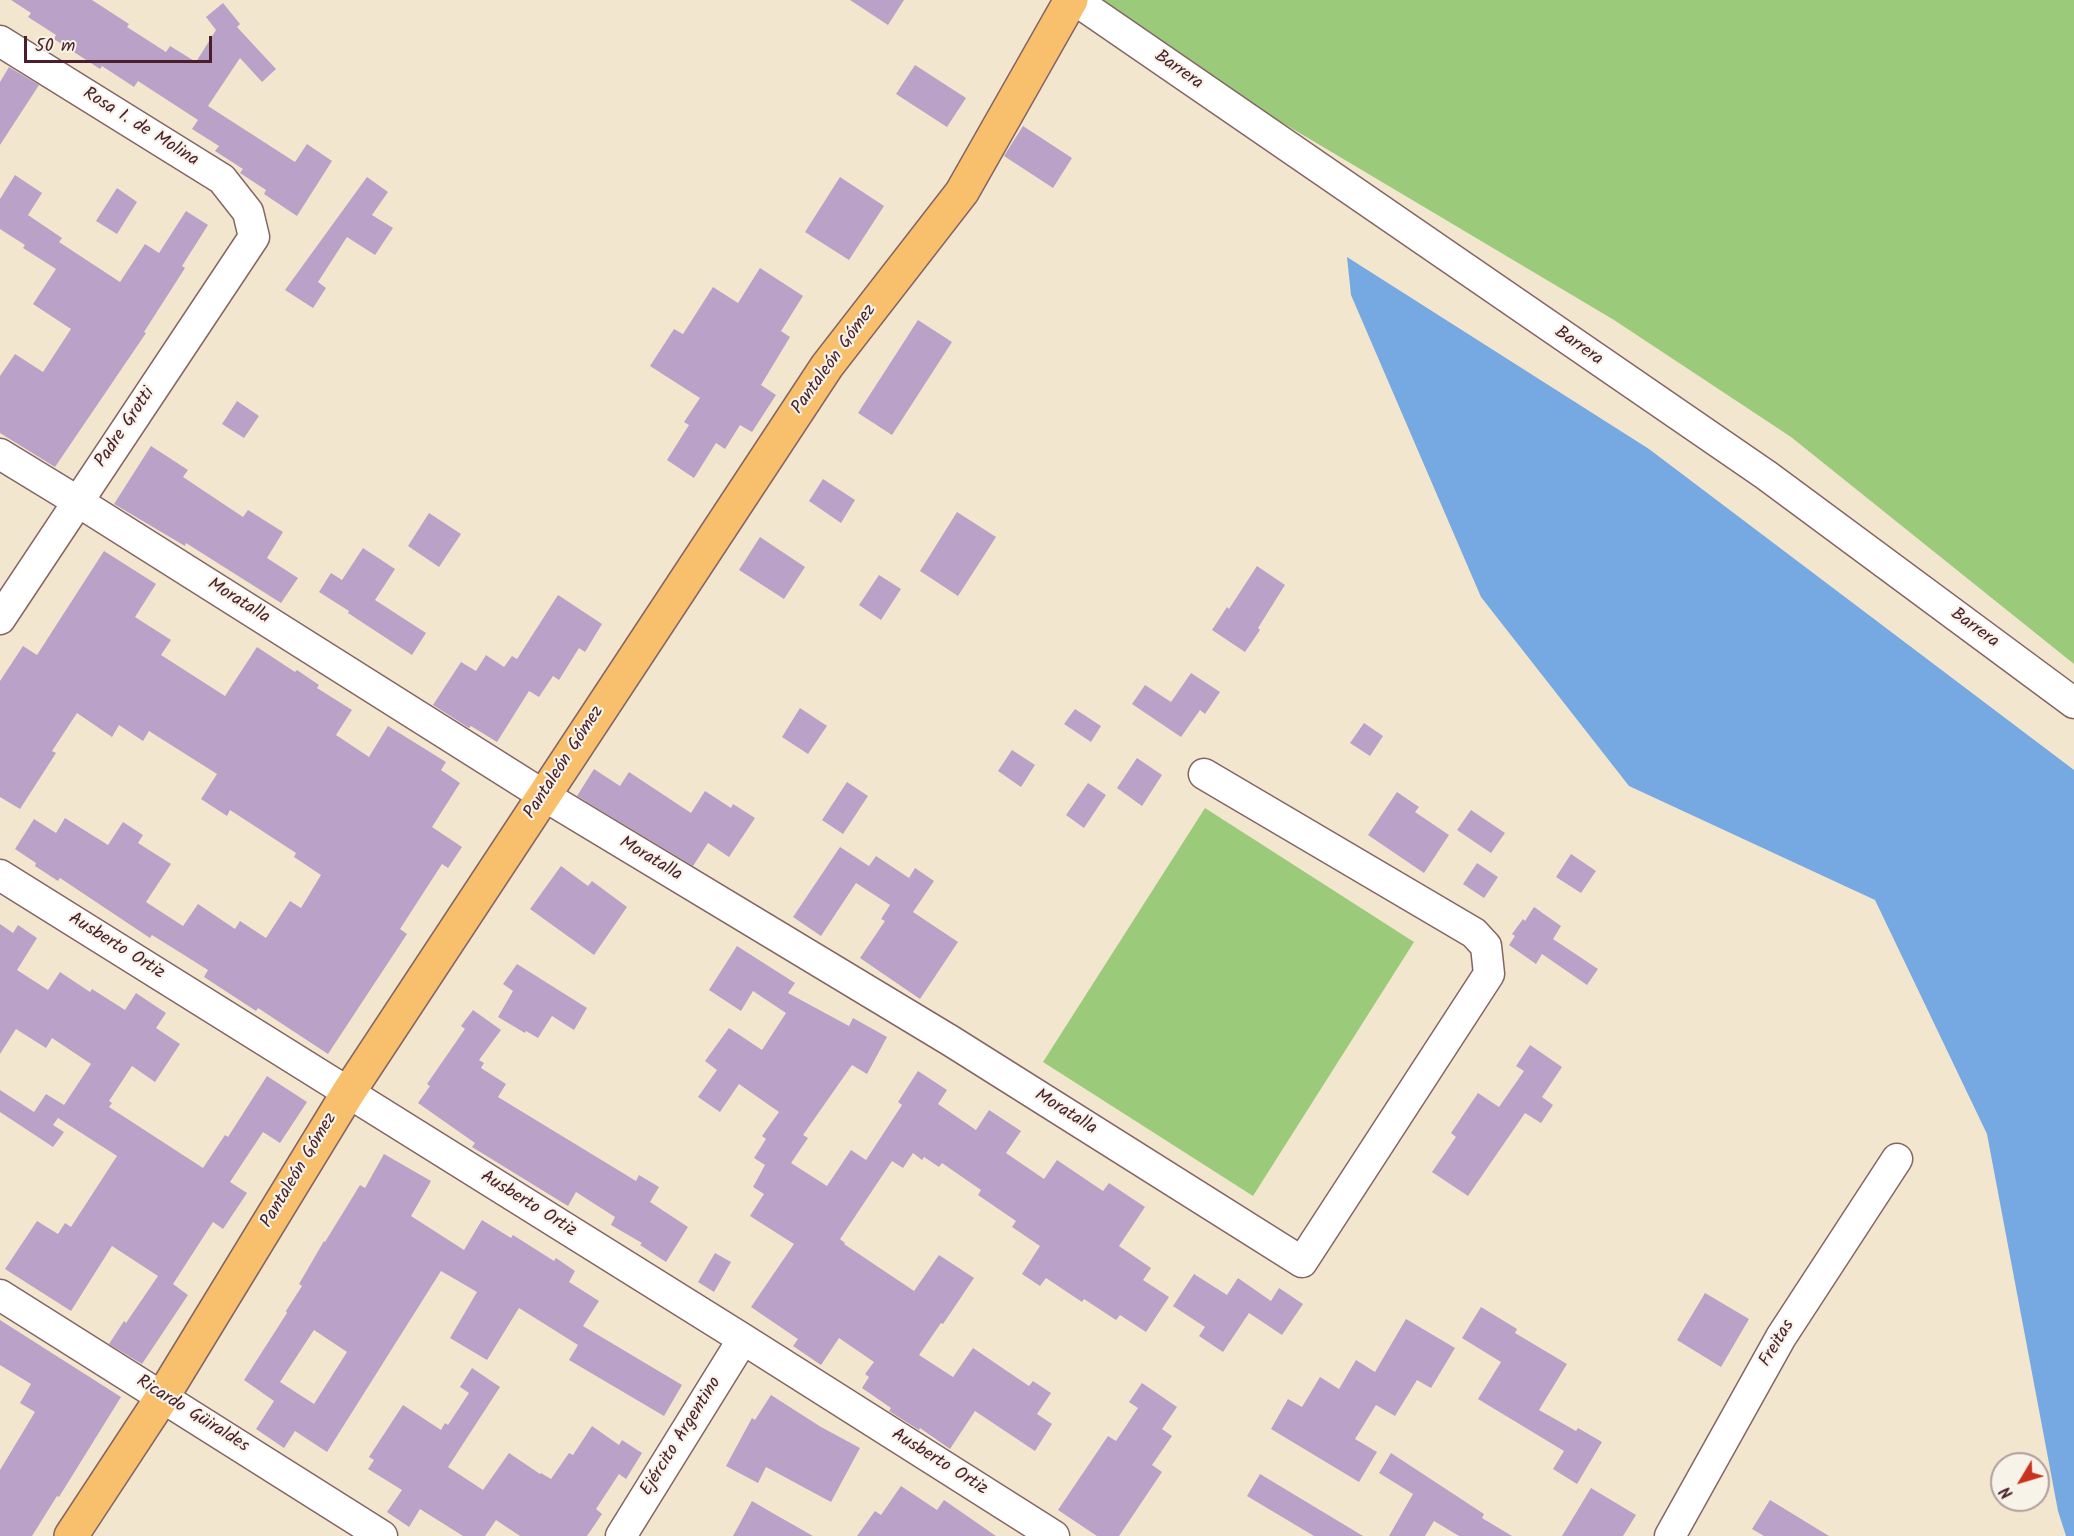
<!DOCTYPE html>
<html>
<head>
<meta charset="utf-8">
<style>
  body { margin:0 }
  #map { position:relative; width:2074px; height:1536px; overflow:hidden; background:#f3e6cf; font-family:Kalam,sans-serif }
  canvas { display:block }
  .north { position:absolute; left:1990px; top:1452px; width:60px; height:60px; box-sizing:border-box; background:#f7f3e8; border:2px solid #b29e9c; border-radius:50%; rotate:232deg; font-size:16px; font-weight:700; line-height:24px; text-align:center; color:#4a1f2b }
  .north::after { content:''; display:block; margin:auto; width:21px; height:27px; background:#c8321e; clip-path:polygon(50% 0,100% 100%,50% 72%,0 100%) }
  .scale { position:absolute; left:24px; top:36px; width:188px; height:27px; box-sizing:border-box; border:3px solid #4a1f2b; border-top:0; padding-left:8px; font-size:18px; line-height:21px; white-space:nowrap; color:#4a1f2b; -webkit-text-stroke:4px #f7f3e8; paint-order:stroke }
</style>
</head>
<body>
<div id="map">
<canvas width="2074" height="1536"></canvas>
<div class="north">N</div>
<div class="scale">50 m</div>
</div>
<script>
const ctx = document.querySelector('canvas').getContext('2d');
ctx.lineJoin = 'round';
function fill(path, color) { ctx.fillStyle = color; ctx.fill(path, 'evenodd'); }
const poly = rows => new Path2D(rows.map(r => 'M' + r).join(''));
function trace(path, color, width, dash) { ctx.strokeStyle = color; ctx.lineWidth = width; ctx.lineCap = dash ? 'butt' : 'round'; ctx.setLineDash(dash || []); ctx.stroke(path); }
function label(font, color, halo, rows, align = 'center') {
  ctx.font = font + ' Kalam,sans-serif'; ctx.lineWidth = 4.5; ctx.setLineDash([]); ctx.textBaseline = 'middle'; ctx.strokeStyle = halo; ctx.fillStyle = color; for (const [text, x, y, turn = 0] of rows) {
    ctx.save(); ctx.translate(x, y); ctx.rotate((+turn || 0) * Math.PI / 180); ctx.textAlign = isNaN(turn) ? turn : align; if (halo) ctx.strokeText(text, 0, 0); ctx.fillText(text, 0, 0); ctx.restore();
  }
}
fill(poly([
  [1076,0,2074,0,2074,664,1791,437,1614,320],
  [1205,808,1414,942,1253,1196,1043,1062]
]), '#9bcb7a');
fill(poly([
  [1347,257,1649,449,2074,770,2074,1536,2066,1536,2058,1511,1987,1134,1875,900,1629,786,1481,597,1351,295]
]), '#76a9e2');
fill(poly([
  [11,0,92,0,129,24,127,27,166,52,170,46,196,62,216,30,206,17,223,3,240,24,237,27,276,69,262,82,240,58,208,106,295,162,307,144,332,161,297,216,264,194,266,190,240,173,243,169,215,151,219,146,192,129,198,120,138,81,134,87,102,66,100,69,54,39,56,35,28,17,31,13],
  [850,0,904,0,888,25],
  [915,65,966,98,947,127,896,94],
  [9,67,39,85,0,145,0,82],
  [1023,126,1072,158,1053,188,1004,156],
  [15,175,42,193,28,215,62,238,59,242,120,282,145,244,159,253,186,211,208,225,182,266,185,268,144,332,146,333,55,467,0,433,0,376,15,354,43,372,71,329,33,304,56,269,23,248,25,245,0,229,0,199],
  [367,177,388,192,372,215,393,228,375,255,347,237,318,282,326,288,313,308,285,290],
  [840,177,884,206,849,260,805,232],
  [117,188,137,202,117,234,96,221],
  [760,268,803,296,781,331,790,337,761,385,776,395,752,432,740,425,725,449,716,443,694,478,667,460,689,425,684,422,700,398,650,366,674,329,683,334,713,287,738,303],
  [918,320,952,342,892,435,858,413],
  [237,401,259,416,244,438,222,424],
  [151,446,188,470,183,477,243,517,248,510,283,532,267,558,298,578,281,603,186,543,185,546,114,504],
  [823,479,855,500,841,523,809,501],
  [957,512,996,537,958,596,920,571],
  [429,513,461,534,439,567,408,546],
  [760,537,805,567,784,599,739,570],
  [363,548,395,569,375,600,426,633,412,655,348,613,349,611,319,592,331,573,342,580],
  [104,551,156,584,135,617,171,640,161,655,225,696,257,647,295,672,297,670,319,685,317,688,352,710,336,735,369,757,388,726,446,762,441,770,460,783,432,827,462,847,448,868,442,864,400,929,407,934,328,1054,258,1008,256,1011,204,977,208,970,152,935,150,938,60,878,58,881,35,866,36,863,15,849,34,819,56,833,65,818,108,845,123,822,143,835,138,843,171,864,146,902,183,926,198,904,235,929,240,921,266,938,290,901,301,908,321,875,294,857,296,853,230,810,227,816,201,799,217,774,149,731,143,741,119,725,112,737,77,713,52,751,56,753,20,809,0,797,0,681,23,646,37,655],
  [1257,566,1285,585,1258,628,1260,630,1245,652,1212,630,1227,607,1229,609],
  [879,575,901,589,881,620,859,605],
  [558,595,602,624,585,652,579,648,559,680,553,676,539,697,529,691,497,742,471,726,469,728,433,705,461,662,476,671,486,655,504,667,512,656,517,659],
  [1191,673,1220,692,1205,714,1200,710,1181,737,1132,704,1145,685,1171,702],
  [800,708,827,726,808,754,782,737],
  [1075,709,1101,726,1091,742,1064,724],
  [1364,723,1383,736,1370,756,1350,743],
  [1012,750,1035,765,1021,787,998,771],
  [1137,758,1162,775,1142,806,1117,788],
  [594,769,620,786,629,772,691,813,705,791,731,808,733,804,755,818,729,857,708,843,693,866,577,796],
  [847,782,868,796,843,834,822,820],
  [1088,783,1106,795,1084,828,1066,815],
  [1397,792,1419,807,1415,812,1449,835,1424,873,1368,835],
  [1471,810,1505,833,1491,853,1457,830],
  [840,847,869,866,876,856,909,878,915,868,934,881,913,912,958,942,920,999,860,958,885,921,881,919,890,905,856,883,821,936,793,917],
  [1571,854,1596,871,1581,893,1556,877],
  [1477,863,1498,877,1484,898,1463,884],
  [561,866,588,886,592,881,627,907,594,955,530,909],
  [1534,907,1561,926,1553,939,1598,969,1587,985,1542,954,1536,964,1509,945,1515,936,1512,934,1523,919,1525,921],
  [0,924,13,933,18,925,37,938,17,970,48,990,60,972,90,992,92,989,125,1010,136,993,166,1013,156,1028,180,1044,155,1082,132,1066,109,1101,112,1103,109,1107,203,1168,225,1135,228,1137,267,1076,307,1102,280,1143,263,1132,230,1182,247,1193,223,1229,213,1222,173,1284,188,1295,142,1364,109,1344,124,1321,126,1323,158,1276,112,1246,71,1311,5,1269,37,1221,58,1234,65,1223,71,1227,117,1156,58,1118,53,1125,64,1132,53,1147,0,1112,0,1090,34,1112,46,1094,64,1105,91,1064,52,1038,46,1048,16,1029,0,1054],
  [737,946,795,983,788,993,849,1026,853,1018,887,1037,867,1074,852,1065,803,1135,808,1138,791,1163,827,1186,851,1150,866,1160,902,1105,898,1102,918,1071,947,1090,938,1104,976,1130,989,1110,1021,1131,1006,1153,1044,1179,1057,1160,1103,1191,1109,1183,1145,1207,1119,1246,1151,1268,1143,1280,1169,1297,1146,1332,1120,1315,1116,1320,1084,1299,1082,1302,1046,1278,1040,1286,1022,1274,1040,1246,1012,1227,1016,1221,978,1195,981,1190,942,1163,939,1167,924,1157,922,1160,913,1153,903,1168,892,1161,840,1239,845,1243,844,1244,914,1291,939,1255,974,1278,943,1324,941,1323,919,1355,953,1377,973,1348,1029,1386,1033,1381,1051,1393,1037,1414,1052,1424,1035,1451,975,1411,950,1449,920,1428,919,1430,889,1411,891,1408,862,1388,869,1377,865,1374,874,1362,839,1338,821,1365,793,1346,798,1339,751,1307,794,1244,750,1216,764,1194,753,1187,765,1165,754,1158,766,1139,762,1136,779,1112,739,1084,720,1112,698,1097,717,1070,705,1061,729,1028,762,1050,786,1013,753,991,741,1011,709,990],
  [517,964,587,1008,574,1030,552,1016,538,1038,526,1031,525,1033,498,1017,513,991,503,984],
  [473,1010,501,1030,479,1060,484,1063,481,1068,506,1084,498,1097,636,1181,639,1175,659,1187,650,1202,688,1227,666,1262,640,1245,642,1243,611,1225,615,1217,576,1192,568,1206,472,1147,475,1143,418,1103,430,1086,427,1084,465,1029,461,1026],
  [1530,1045,1562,1067,1542,1097,1553,1105,1541,1123,1525,1113,1468,1196,1432,1172,1456,1137,1451,1133,1478,1093,1499,1107,1524,1071,1516,1066],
  [384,1154,431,1181,411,1216,464,1250,482,1220,511,1238,513,1235,554,1261,556,1258,575,1271,569,1282,599,1301,583,1326,682,1385,664,1416,569,1360,578,1345,519,1308,487,1360,450,1338,477,1292,441,1271,327,1452,295,1431,284,1448,256,1429,274,1401,244,1380,287,1313,286,1311,302,1286,299,1284,324,1241,325,1242,360,1185,365,1188],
  [314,1330,347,1352,314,1404,280,1382],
  [715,1253,731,1262,714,1292,698,1282],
  [1194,1274,1227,1295,1238,1278,1271,1301,1279,1288,1303,1304,1282,1335,1249,1313,1223,1352,1199,1336,1205,1327,1173,1306],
  [1705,1293,1749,1319,1721,1367,1677,1340],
  [1481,1307,1517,1329,1515,1333,1567,1364,1539,1410,1576,1431,1578,1428,1602,1442,1577,1484,1553,1469,1564,1451,1478,1399,1501,1362,1462,1338],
  [1406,1319,1455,1348,1431,1388,1417,1380,1395,1416,1376,1405,1355,1439,1377,1452,1359,1482,1271,1429,1288,1399,1302,1407,1320,1377,1339,1389,1356,1360,1375,1372],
  [0,1320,121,1397,59,1497,57,1496,32,1536,0,1536,0,1470,35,1412,20,1403,31,1384,0,1365],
  [472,1368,500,1387,448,1467,483,1490,509,1453,540,1474,541,1473,551,1479,569,1453,573,1455,592,1426,619,1445,622,1440,642,1453,626,1479,619,1474,596,1509,602,1514,587,1536,520,1536,496,1520,485,1536,463,1536,420,1509,409,1527,387,1512,402,1490,368,1469,374,1460,369,1457,403,1405,441,1430,445,1423,448,1425,469,1393,460,1387],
  [1142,1383,1177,1407,1162,1429,1172,1436,1152,1465,1162,1472,1119,1536,1097,1536,1058,1510,1108,1436,1116,1441,1138,1408,1129,1402],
  [771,1395,821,1427,860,1448,831,1502,766,1467,758,1483,726,1466,752,1418,755,1420],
  [1391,1453,1484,1514,1482,1518,1512,1536,1459,1536,1434,1521,1425,1536,1389,1536,1413,1494,1379,1473],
  [1260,1474,1363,1536,1314,1536,1247,1496],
  [901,1486,937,1510,944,1500,996,1536,857,1536,875,1511,881,1515],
  [1591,1488,1636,1515,1623,1536,1562,1536],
  [1770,1500,1829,1536,1764,1536,1752,1529],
  [752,1501,776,1515,813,1536,733,1536]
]), '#baa1c7');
const minor = poly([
  [1075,0,1766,475,2074,703],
  [0,41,222,179,248,212,254,237,0,619],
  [0,454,77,501,543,795,951,1041,1302,1262,1489,974,1486,946,1474,933,1204,774],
  [0,875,743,1339,1054,1536],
  [0,1295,382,1536],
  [621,1536,743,1339],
  [1670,1536,1781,1337,1897,1159]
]);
const major = poly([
  [71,1536,163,1396,348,1093,827,366,962,192,1071,0]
]);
trace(minor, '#856564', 33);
trace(major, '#856564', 36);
trace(minor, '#fff', 30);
trace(major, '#f8bf6c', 33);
label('18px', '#4a1f2b', '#f7f3e8', [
  ["Barrera",1178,71,35],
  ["Rosa I. de Molina",140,128,32],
  ["Barrera",1578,347,35],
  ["Pantaleón Gómez",835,360,-54],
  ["Padre Grotti",126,428,-56],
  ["Moratalla",238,602,32],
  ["Barrera",1974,629,36],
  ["Pantaleón Gómez",565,763,-57],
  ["Moratalla",650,860,31],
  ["Ausberto Ortiz",116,947,32],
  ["Moratalla",1065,1113,32],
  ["Pantaleón Gómez",300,1171,-59],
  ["Ausberto Ortiz",528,1205,32],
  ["Freitas",1778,1344,-59],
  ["Ricardo Güiraldes",192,1415,32],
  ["Ejército Argentino",682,1437,-58],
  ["Ausberto Ortiz",939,1463,32]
]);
</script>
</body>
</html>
